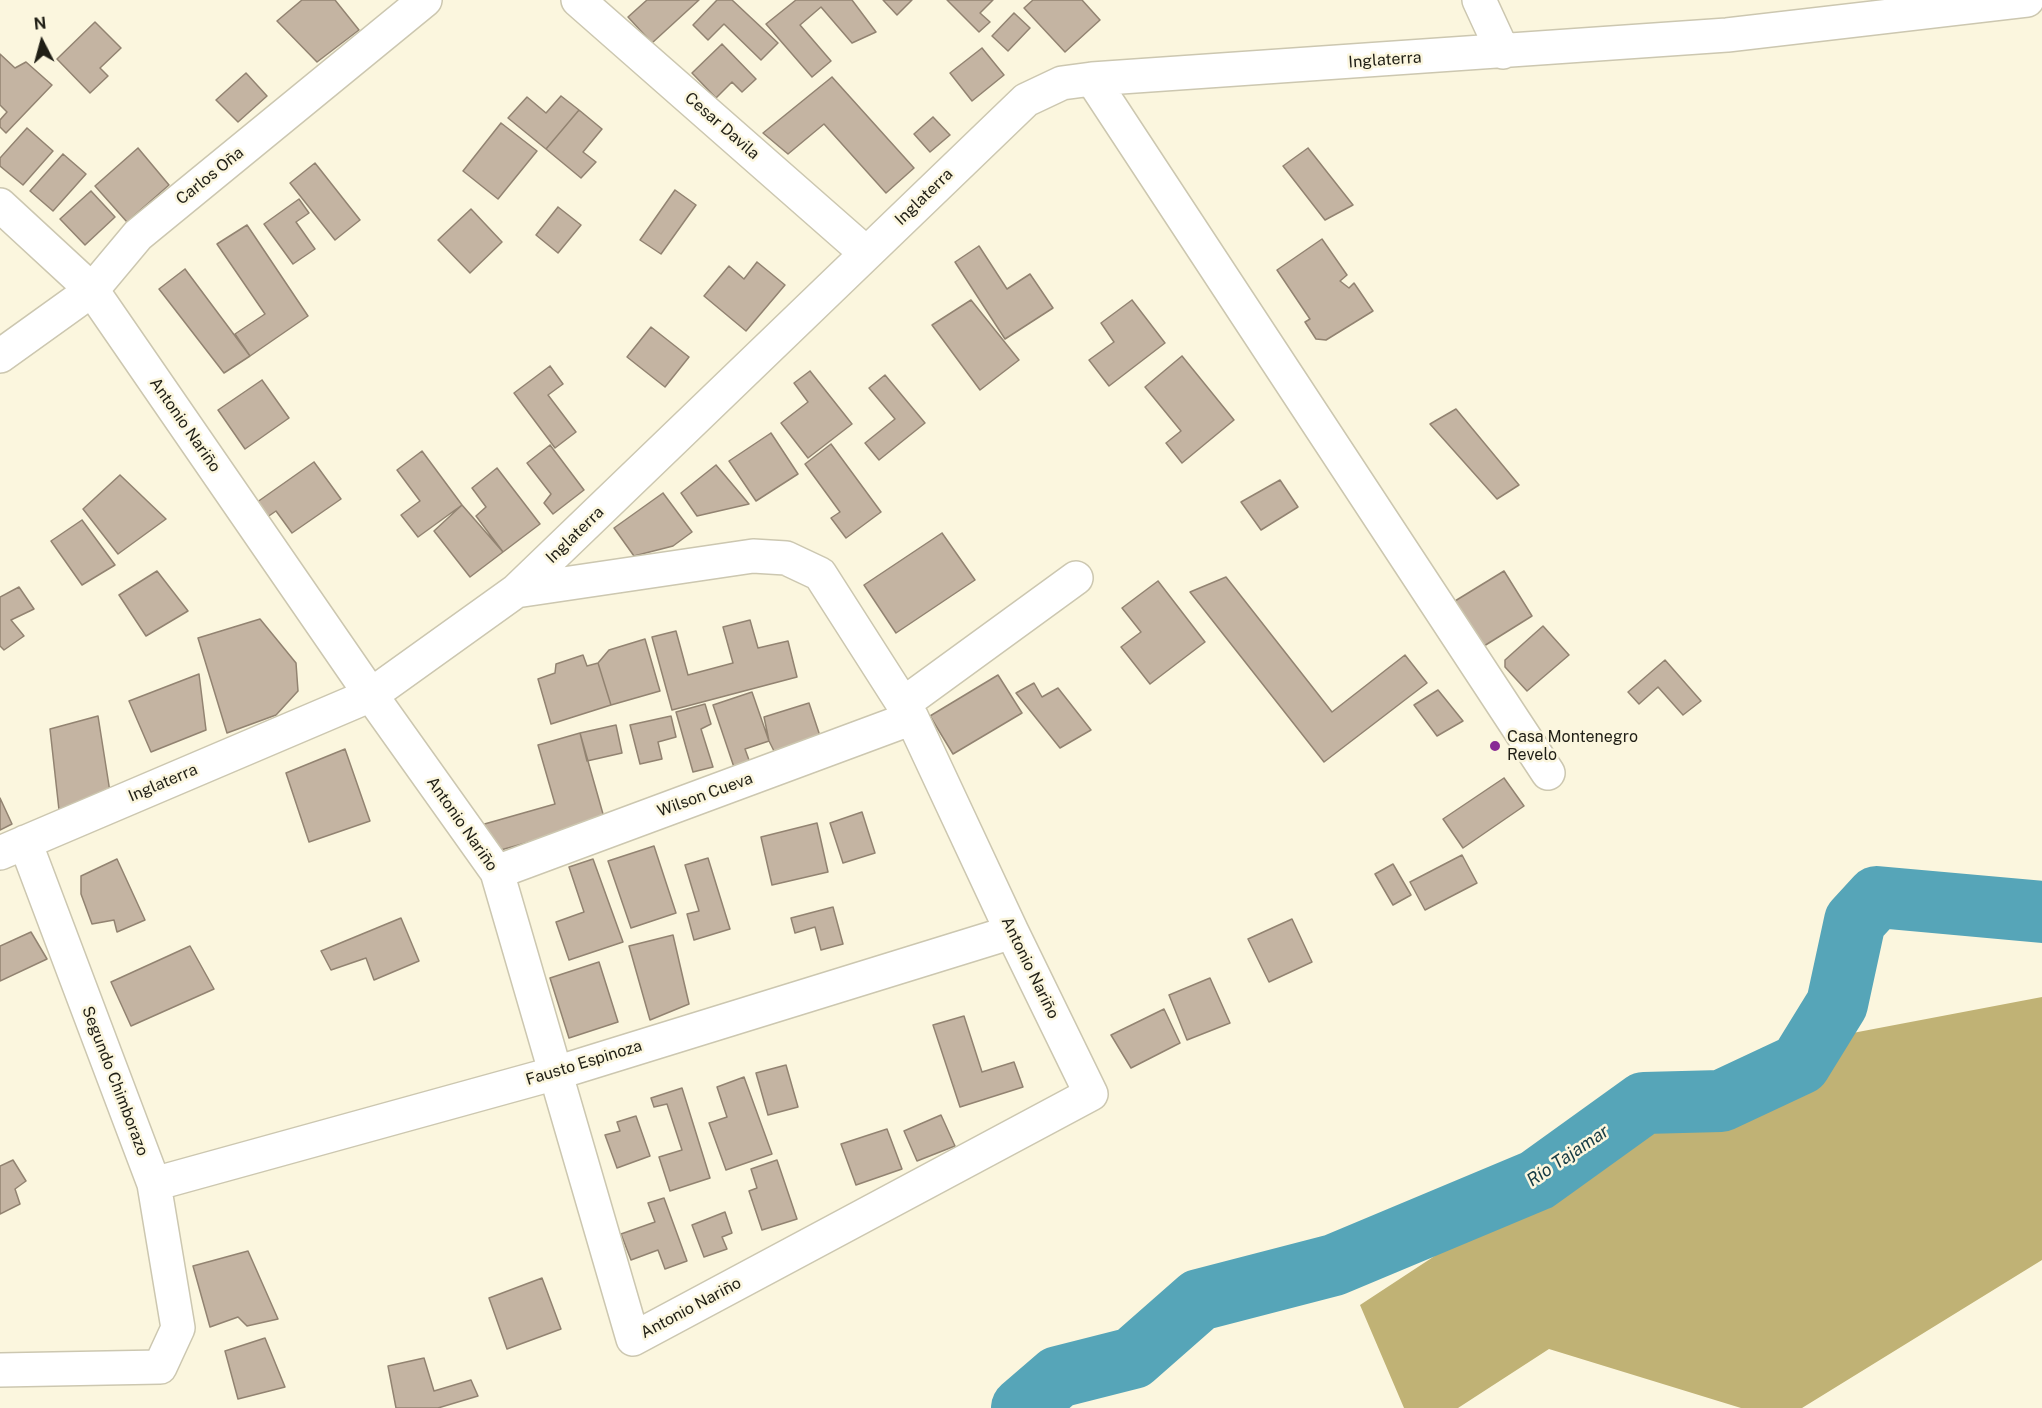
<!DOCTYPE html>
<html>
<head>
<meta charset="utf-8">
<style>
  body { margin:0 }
  #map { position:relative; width:2042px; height:1408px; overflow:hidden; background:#fbf6de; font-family:"Public Sans",sans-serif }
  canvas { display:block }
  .north { position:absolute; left:12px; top:12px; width:60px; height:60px; -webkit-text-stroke:4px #fbf6de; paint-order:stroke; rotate:354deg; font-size:16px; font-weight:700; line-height:24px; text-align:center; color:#1f1e15 }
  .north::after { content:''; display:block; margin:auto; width:21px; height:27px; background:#1f1e15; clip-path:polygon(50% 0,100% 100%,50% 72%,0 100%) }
</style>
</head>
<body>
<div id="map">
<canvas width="2042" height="1408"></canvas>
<div class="north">N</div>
</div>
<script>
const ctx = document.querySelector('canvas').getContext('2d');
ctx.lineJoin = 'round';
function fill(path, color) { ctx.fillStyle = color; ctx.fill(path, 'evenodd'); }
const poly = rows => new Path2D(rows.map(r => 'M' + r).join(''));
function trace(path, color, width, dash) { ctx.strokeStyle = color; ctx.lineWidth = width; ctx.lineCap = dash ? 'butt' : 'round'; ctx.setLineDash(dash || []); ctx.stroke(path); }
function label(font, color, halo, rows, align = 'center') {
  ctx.font = font + ' "Public Sans",sans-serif'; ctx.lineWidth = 5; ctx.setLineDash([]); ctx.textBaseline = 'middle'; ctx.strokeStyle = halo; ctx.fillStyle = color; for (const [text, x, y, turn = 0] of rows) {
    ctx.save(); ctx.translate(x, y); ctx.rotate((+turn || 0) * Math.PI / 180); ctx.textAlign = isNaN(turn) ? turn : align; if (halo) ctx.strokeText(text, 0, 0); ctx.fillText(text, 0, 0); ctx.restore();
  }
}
fill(poly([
  [2042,997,2042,1260,1802,1408,1741,1408,1549,1349,1458,1408,1404,1408,1360,1305,1488,1221,1800,1043]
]), '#c0b275');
trace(poly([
  [1022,1408,1058,1377,1133,1358,1199,1300,1334,1265,1537,1180,1644,1103,1721,1101,1800,1064,1837,1004,1855,921,1877,897,2042,912]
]), '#56a5b8', 62);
const building = poly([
  [302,0,335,0,359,30,317,62,277,21,302,0],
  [647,0,699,0,652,43,628,17,647,0],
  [717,0,732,0,778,43,761,60,724,24,708,40,693,25,717,0],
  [796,0,852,0,876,32,852,43,821,7,800,25,831,61,812,77,766,24,796,0],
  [883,0,912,0,897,15,883,0],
  [947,0,993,0,980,13,990,22,979,32,947,0],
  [1033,0,1082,0,1100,20,1065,52,1024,8,1033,0],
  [1014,13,1030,28,1008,51,992,36,1014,13],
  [95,22,121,48,100,68,108,76,90,93,57,59,95,22],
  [722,44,756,79,742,92,732,82,716,98,692,73,722,44],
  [982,48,1004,75,972,101,950,73,982,48],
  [0,54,15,68,26,62,52,85,6,133,0,127,0,120,7,112,0,105,0,54],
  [246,73,267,96,238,122,216,100,246,73],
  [832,77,914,168,886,193,824,124,788,154,763,133,832,77],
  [561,96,579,110,546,149,508,118,527,97,546,113,561,96],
  [579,110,602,129,583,152,596,162,581,178,546,149,579,110],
  [933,117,950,135,930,152,914,134,933,117],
  [501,123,537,151,498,199,463,171,501,123],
  [27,128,53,151,23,185,0,166,0,158,27,128],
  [138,148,169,185,127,222,95,186,138,148],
  [1308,148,1353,205,1325,220,1283,166,1308,148],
  [63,154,86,174,53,211,30,191,63,154],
  [315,163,360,220,335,240,290,183,315,163],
  [675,190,696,205,661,254,640,240,675,190],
  [91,191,115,217,85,245,60,219,91,191],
  [299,199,309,213,296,222,315,249,293,264,264,224,299,199],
  [558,207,581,225,558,253,536,235,558,207],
  [471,209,502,242,470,273,438,240,471,209],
  [247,225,308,316,250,356,235,334,265,314,217,244,247,225],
  [1322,239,1347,275,1340,281,1349,288,1354,283,1373,311,1326,340,1316,339,1305,322,1310,319,1277,270,1322,239],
  [979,246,1007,289,1030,274,1053,308,1005,339,955,262,979,246],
  [757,262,785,285,746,331,704,296,729,266,744,279,757,262],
  [185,269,250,356,224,373,159,289,185,269],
  [971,300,1019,360,980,390,932,325,971,300],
  [1132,300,1165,343,1109,386,1089,360,1114,342,1101,323,1132,300],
  [651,327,689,357,665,387,627,357,651,327],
  [1182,356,1234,420,1182,463,1166,443,1181,431,1145,387,1182,356],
  [550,366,563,384,548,395,576,432,555,448,514,393,550,366],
  [810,371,852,424,808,458,781,423,808,402,794,383,810,371],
  [885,375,925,423,879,460,865,443,895,419,869,388,885,375],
  [262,380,289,418,245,449,218,410,262,380],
  [1456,409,1519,485,1497,499,1430,424,1456,409],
  [771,433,798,474,756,501,729,461,771,433],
  [831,444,881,512,846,538,831,518,840,512,805,464,831,444],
  [550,445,584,490,553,514,544,503,551,494,527,463,550,445],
  [422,451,462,505,418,537,401,515,420,501,397,470,422,451],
  [314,462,341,499,292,533,276,511,263,520,253,505,314,462],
  [716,465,749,504,697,516,681,493,716,465],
  [497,468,540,524,503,552,476,516,486,507,472,488,497,468],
  [120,475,166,519,118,554,83,509,120,475],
  [1280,480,1298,507,1261,530,1241,502,1280,480],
  [663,493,692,532,673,546,634,556,614,528,663,493],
  [462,505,503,552,470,577,434,531,462,505],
  [82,520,115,565,82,585,51,541,82,520],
  [942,533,975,580,896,633,864,585,942,533],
  [157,571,188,611,146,636,119,595,157,571],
  [1504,571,1532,616,1484,646,1455,601,1504,571],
  [1226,577,1332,712,1405,655,1427,683,1324,762,1190,592,1226,577],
  [1158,581,1205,642,1150,684,1121,647,1141,632,1122,608,1158,581],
  [19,587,34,609,11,620,24,636,4,650,0,646,0,597,19,587],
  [260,619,296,663,298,691,276,715,227,733,198,638,260,619],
  [750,620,758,648,788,641,797,677,672,710,652,637,676,631,688,675,733,663,723,627,750,620],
  [1543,626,1569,655,1527,691,1505,667,1505,660,1543,626],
  [645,639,660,691,611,705,598,663,609,650,645,639],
  [583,655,587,666,598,663,611,705,551,724,538,679,555,673,556,664,583,655],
  [1665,660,1701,701,1683,715,1658,687,1639,704,1628,692,1665,660],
  [199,674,206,730,151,752,129,701,199,674],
  [998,675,1022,713,953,754,930,716,998,675],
  [1034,683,1042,697,1058,688,1091,730,1060,748,1016,693,1034,683],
  [1438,690,1463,721,1437,736,1414,705,1438,690],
  [752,692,769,741,745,749,754,774,738,779,713,705,752,692],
  [809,703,824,748,780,763,769,741,764,717,809,703],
  [705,704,711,724,701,729,713,767,693,772,676,712,705,704],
  [98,716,110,792,59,810,50,729,98,716],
  [671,716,676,737,658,742,662,759,640,764,630,725,671,716],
  [616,725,622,753,587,761,580,733,616,725],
  [580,733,605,821,490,853,481,825,555,804,538,745,580,733],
  [345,749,370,821,309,842,286,773,345,749],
  [1504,778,1524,806,1463,848,1443,819,1504,778],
  [0,798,12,824,0,830,0,798],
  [862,812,875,853,843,863,830,823,862,812],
  [817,823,828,872,772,885,761,837,817,823],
  [654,846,676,913,631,928,608,861,654,846],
  [1462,855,1477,883,1425,910,1410,882,1462,855],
  [708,858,730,929,694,940,687,914,699,911,685,865,708,858],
  [117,859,145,920,117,932,114,920,92,924,81,894,81,876,117,859],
  [593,859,623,942,569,960,556,922,584,912,569,867,593,859],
  [1393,864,1411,895,1393,905,1375,874,1393,864],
  [833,907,843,944,821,950,815,927,795,933,791,918,833,907],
  [401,918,419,961,374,980,366,958,331,970,321,951,401,918],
  [1292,919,1312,962,1269,982,1248,939,1292,919],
  [31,932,47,959,0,981,0,946,31,932],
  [673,935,689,1004,650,1020,629,946,673,935],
  [190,946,214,989,131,1026,111,982,190,946],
  [599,962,618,1022,569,1038,550,978,599,962],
  [1210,978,1230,1023,1187,1040,1169,995,1210,978],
  [1164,1009,1180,1043,1131,1068,1111,1035,1164,1009],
  [964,1016,982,1072,1014,1062,1023,1087,960,1107,933,1025,964,1016],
  [786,1065,798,1107,768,1115,756,1073,786,1065],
  [744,1077,772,1154,726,1170,709,1123,727,1117,717,1087,744,1077],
  [682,1088,710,1178,670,1191,659,1157,682,1150,667,1104,654,1107,651,1098,682,1088],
  [941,1115,955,1146,917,1161,904,1131,941,1115],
  [636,1116,650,1156,617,1168,605,1135,620,1131,617,1122,636,1116],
  [887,1129,902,1169,856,1185,841,1144,887,1129],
  [13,1160,26,1181,15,1189,20,1204,0,1214,0,1166,13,1160],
  [777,1160,797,1219,762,1230,749,1191,757,1188,751,1169,777,1160],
  [664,1198,687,1261,665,1269,658,1250,631,1260,621,1234,655,1222,648,1203,664,1198],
  [725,1212,732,1233,722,1237,727,1249,704,1257,692,1225,725,1212],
  [248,1251,278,1319,247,1326,238,1317,210,1327,193,1266,248,1251],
  [542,1278,561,1329,507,1349,489,1298,542,1278],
  [265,1338,285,1387,238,1399,225,1351,265,1338],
  [424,1358,434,1391,471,1380,478,1396,438,1408,396,1408,388,1366,424,1358]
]);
fill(building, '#c4b4a2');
trace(building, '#928371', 1.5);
const minor = poly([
  [578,0,866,253],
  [1479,0,1503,52],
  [1092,79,1548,773],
  [0,205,92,290,371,695,497,872,633,1339,1091,1094,1012,932,912,718,820,574,786,558,753,556,516,591],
  [0,356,92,290,138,235,425,0],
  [903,704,1076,578],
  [0,853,371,695,516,591,1026,100,1062,83,1092,79,1727,35,2027,0],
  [497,872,912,718],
  [154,1184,556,1073,1012,932],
  [0,1370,160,1367,178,1328,154,1184,25,842]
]);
trace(minor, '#ccc7b0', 36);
trace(minor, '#fff', 33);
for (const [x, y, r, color] of [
  [1495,746,6,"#882a94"]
]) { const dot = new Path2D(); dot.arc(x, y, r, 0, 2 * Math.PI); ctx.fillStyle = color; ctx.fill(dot); trace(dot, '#fbf6de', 2); }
label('16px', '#1f1e15', '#fbf6de', [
  ["Inglaterra",1385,60,-4],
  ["Cesar Davila",722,126,41],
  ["Carlos Oña",210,176,-39],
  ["Inglaterra",924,197,-44],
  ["Antonio Nariño",185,425,55],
  ["Inglaterra",575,535,-44],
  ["Inglaterra",163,783,-23],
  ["Wilson Cueva",705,795,-20],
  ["Antonio Nariño",462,824,55],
  ["Antonio Nariño",1030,968,64],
  ["Fausto Espinoza",584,1063,-17],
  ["Segundo Chimborazo",115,1081,69],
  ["Antonio Nariño",691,1308,-28]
]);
label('16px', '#1f1e15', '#fbf6de', [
  ["Casa Montenegro",1507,737],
  ["Revelo",1507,755]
], 'left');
label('italic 18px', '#153b44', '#fbf6de', [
  ["Río Tajamar",1568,1156,-34]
]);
</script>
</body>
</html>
